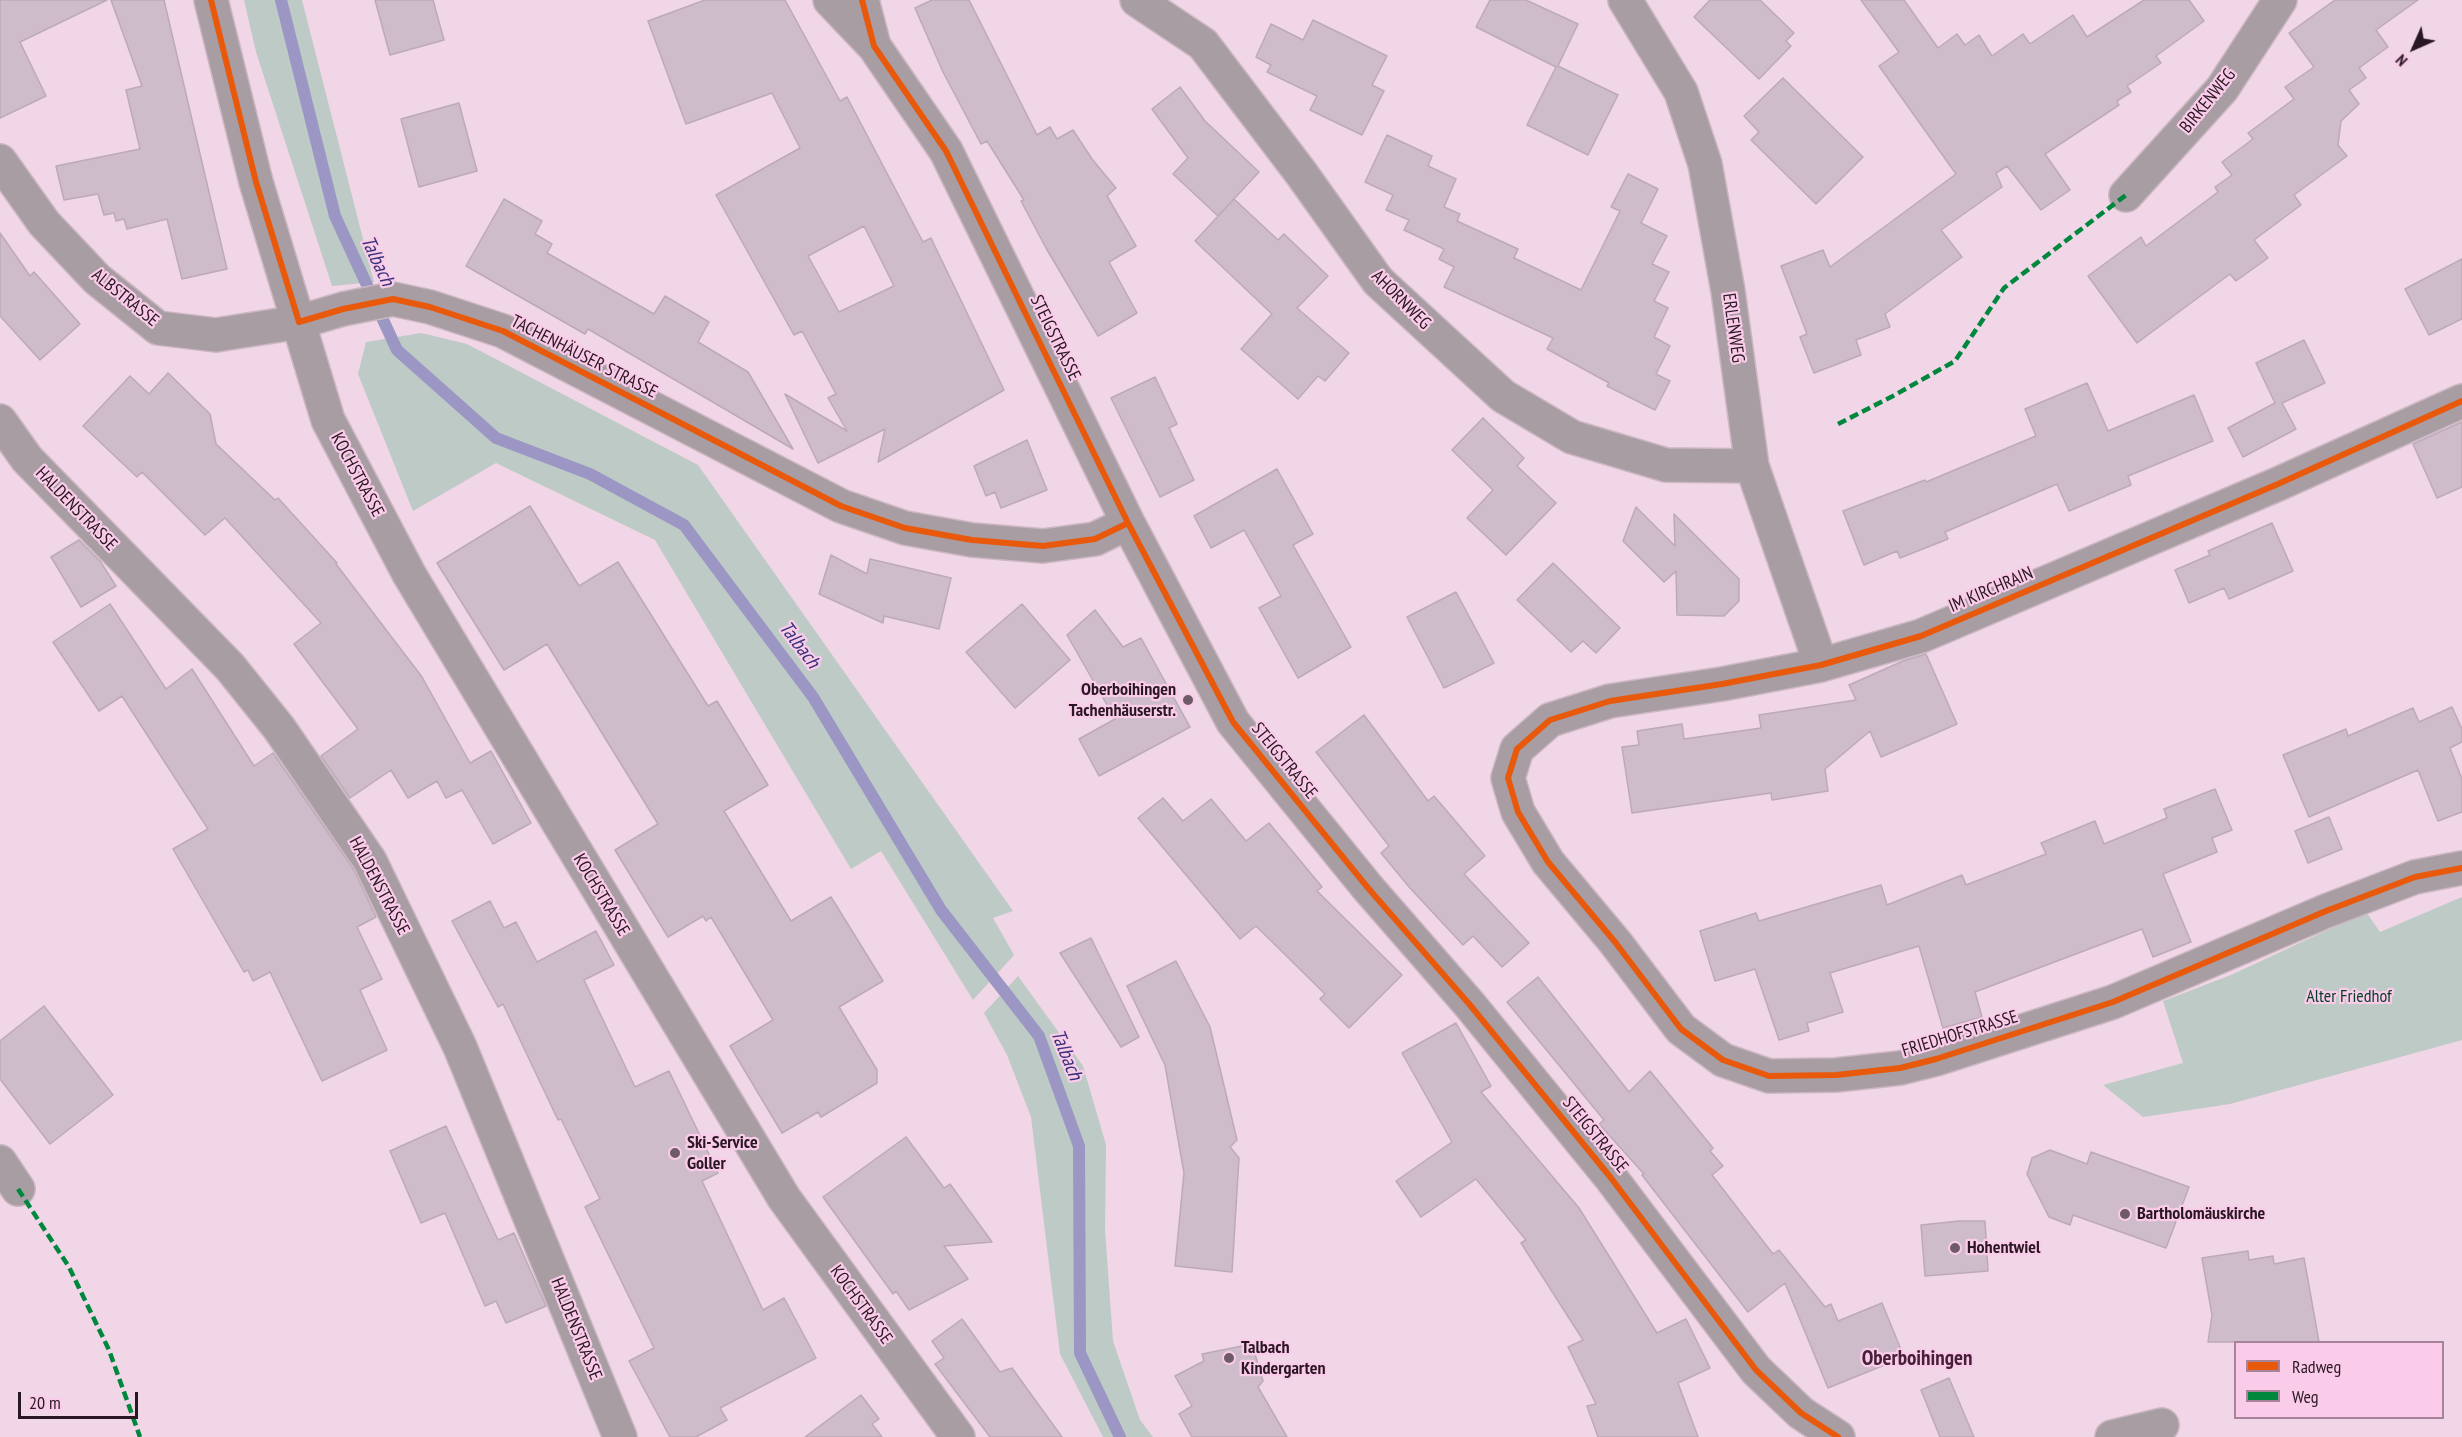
<!DOCTYPE html>
<html>
<head>
<meta charset="utf-8">
<style>
  body { margin:0 }
  #map { position:relative; width:2462px; height:1437px; overflow:hidden; background:#f0d6e6; font-family:"PT Sans Narrow",sans-serif }
  canvas { display:block }
  .legend { position:absolute; left:2234px; top:1341px; width:210px; height:78px; box-sizing:border-box; background:#fbcce9; border:2px solid #a7849a; margin:0; padding:8px 10px; list-style:none; font-size:18px; color:#291823 }
  .legend li { display:flex; align-items:center; gap:12px; height:30px }
  .legend b { width:30px; border:2px solid #a7849a }
  .north { position:absolute; left:2384px; top:18px; width:60px; height:60px; -webkit-text-stroke:4px #fbcce9; paint-order:stroke; rotate:225deg; font-size:16px; font-weight:700; line-height:24px; text-align:center; color:#291823 }
  .north::after { content:''; display:block; margin:auto; width:21px; height:27px; background:#291823; clip-path:polygon(50% 0,100% 100%,50% 72%,0 100%) }
  .scale { position:absolute; left:18px; top:1392px; width:120px; height:27px; box-sizing:border-box; border:3px solid #291823; border-top:0; padding-left:8px; font-size:18px; line-height:21px; white-space:nowrap; color:#291823; -webkit-text-stroke:4px #fbcce9; paint-order:stroke }
</style>
</head>
<body>
<div id="map">
<canvas width="2462" height="1437"></canvas>
<ul class="legend">
<li><b style="height:8px;background:#e8590c"></b>Radweg</li>
<li><b style="height:8px;background:#00873e"></b>Weg</li>
</ul>
<div class="north">N</div>
<div class="scale">20 m</div>
</div>
<script>
const ctx = document.querySelector('canvas').getContext('2d');
ctx.lineJoin = 'round';
function fill(path, color) { ctx.fillStyle = color; ctx.fill(path, 'evenodd'); }
const poly = rows => new Path2D(rows.map(r => 'M' + r).join(''));
function trace(path, color, width, dash) { ctx.strokeStyle = color; ctx.lineWidth = width; ctx.lineCap = dash ? 'butt' : 'round'; ctx.setLineDash(dash || []); ctx.stroke(path); }
function label(font, color, halo, rows, align = 'center') {
  ctx.font = font + ' "PT Sans Narrow",sans-serif'; ctx.lineWidth = 4.5; ctx.setLineDash([]); ctx.textBaseline = 'middle'; ctx.strokeStyle = halo; ctx.fillStyle = color; for (const [text, x, y, turn = 0] of rows) {
    ctx.save(); ctx.translate(x, y); ctx.rotate((+turn || 0) * Math.PI / 180); ctx.textAlign = isNaN(turn) ? turn : align; if (halo) ctx.strokeText(text, 0, 0); ctx.fillText(text, 0, 0); ctx.restore();
  }
}
fill(poly([
  [244,0,302,0,374,282,332,286,256,52],
  [421,333,467,344,698,465,1013,911,993,918,1014,955,973,1000,881,851,851,869,655,540,496,463,413,511,358,374,366,342],
  [2462,897,2462,1040,2230,1104,2143,1117,2103,1085,2183,1063,2163,1001,2231,975,2366,912,2380,932],
  [1018,976,1083,1066,1106,1145,1105,1230,1113,1341,1140,1420,1153,1437,1103,1437,1060,1354,1031,1117,1007,1055,984,1013]
]), '#becac5');
trace(poly([
  [281,0,335,216,397,350,496,438,590,474,684,525,813,697,941,910,1039,1036,1079,1146,1080,1353,1120,1437]
]), '#9b96c3', 12);
const building = poly([
  [0,0,107,0,20,42,46,96,0,118,0,0],
  [111,0,164,0,227,269,182,279,167,219,127,229,124,219,116,221,114,213,104,215,98,194,64,200,56,166,140,149,126,90,142,86,111,0],
  [375,0,433,0,444,40,390,55,375,0],
  [705,0,785,0,840,101,847,97,923,242,931,238,1004,390,878,462,885,429,818,463,785,394,847,431,828,398,836,394,802,331,794,335,716,195,800,148,772,93,686,124,648,21,705,0],
  [864,226,894,286,839,312,808,256,864,226],
  [932,0,969,0,1037,135,1050,127,1057,139,1073,130,1092,159,1116,188,1107,196,1136,246,1109,262,1137,313,1098,336,1046,248,1021,201,1024,200,987,141,981,144,943,72,915,8,932,0],
  [1490,0,1526,0,1578,24,1558,66,1618,95,1588,155,1527,125,1556,67,1476,27,1490,0],
  [1710,0,1760,0,1794,33,1786,41,1791,46,1759,79,1694,17,1710,0],
  [1861,0,1904,0,1938,48,1957,34,1965,45,1979,35,1992,56,2023,34,2030,44,2073,15,2087,37,2144,0,2189,0,2204,21,2156,56,2161,63,2127,86,2131,92,2117,101,2119,105,2045,154,2070,190,2041,210,2007,166,1996,173,2002,187,1941,230,1962,257,1885,314,1890,327,1856,340,1861,355,1814,373,1800,337,1807,334,1781,266,1823,250,1830,267,1956,174,1879,66,1899,52,1861,0],
  [2335,0,2418,0,2376,30,2388,47,2359,68,2366,78,2349,90,2359,104,2341,121,2338,145,2347,156,2294,195,2301,205,2254,240,2268,258,2236,281,2230,274,2137,343,2088,276,2141,237,2146,246,2218,192,2215,187,2232,175,2222,162,2253,139,2248,133,2294,99,2285,87,2314,67,2289,33,2335,0],
  [1313,20,1387,56,1372,85,1384,91,1362,135,1310,110,1317,96,1267,72,1271,65,1256,57,1271,24,1303,40,1313,20],
  [1783,78,1863,157,1816,204,1751,140,1759,132,1744,116,1783,78],
  [1180,87,1205,121,1259,172,1218,216,1173,174,1188,158,1152,109,1180,87],
  [459,103,477,171,419,187,401,119,459,103],
  [1387,135,1432,156,1428,166,1456,179,1444,207,1460,214,1457,221,1518,249,1514,258,1581,290,1620,211,1611,207,1628,174,1658,189,1641,223,1667,236,1652,264,1669,272,1654,301,1668,308,1654,337,1670,346,1656,374,1670,381,1655,410,1607,386,1609,383,1547,349,1553,338,1444,287,1454,267,1439,259,1444,249,1404,230,1409,220,1386,210,1393,195,1365,182,1387,135],
  [504,199,542,221,535,234,552,244,547,253,654,314,665,296,709,322,698,342,748,372,793,449,588,329,585,334,466,266,504,199],
  [1234,199,1278,240,1284,234,1328,276,1297,308,1349,353,1325,381,1318,376,1298,399,1241,349,1272,314,1195,241,1234,199],
  [0,233,30,276,34,272,80,324,40,360,0,316,0,233],
  [2462,259,2462,319,2429,335,2405,289,2462,259],
  [2304,340,2325,383,2282,403,2296,429,2243,457,2228,428,2275,403,2256,363,2304,340],
  [168,373,210,414,216,444,275,500,278,498,337,563,336,564,422,677,470,763,491,751,531,823,493,844,462,790,446,798,437,781,408,798,391,770,350,798,321,756,358,729,294,644,321,623,225,518,205,535,142,472,137,477,83,426,130,376,149,394,168,373],
  [1155,377,1177,424,1169,428,1194,480,1160,497,1111,398,1155,377],
  [2087,383,2108,431,2194,395,2213,441,2128,476,2131,485,2069,511,2057,484,1945,532,1948,539,1900,558,1897,551,1864,565,1843,511,1925,480,1926,482,2036,436,2025,409,2087,383],
  [1483,418,1524,458,1517,466,1556,503,1506,555,1467,518,1493,490,1452,450,1483,418],
  [2462,422,2462,487,2437,498,2413,444,2462,422],
  [1027,440,1047,490,1001,508,995,492,986,496,974,466,1027,440],
  [1277,469,1313,534,1293,545,1351,647,1298,678,1259,608,1281,596,1244,530,1211,548,1194,516,1277,469],
  [530,506,579,586,618,562,708,706,717,701,768,785,724,811,791,921,831,897,883,981,839,1007,877,1070,877,1083,821,1117,818,1112,782,1133,730,1046,773,1020,711,917,706,921,703,916,668,937,615,850,658,824,547,644,504,670,437,563,530,506],
  [1636,507,1675,546,1674,514,1739,579,1739,601,1724,616,1677,615,1676,571,1664,582,1623,541,1636,507],
  [2272,523,2293,571,2229,599,2224,588,2189,603,2175,570,2210,555,2208,551,2272,523],
  [79,540,100,561,116,586,81,607,51,557,79,540],
  [831,555,867,574,870,559,951,578,939,629,884,616,883,623,819,594,831,555],
  [1553,563,1620,628,1596,653,1583,641,1571,652,1517,600,1553,563],
  [1456,592,1494,663,1444,688,1407,617,1456,592],
  [110,604,166,689,192,669,254,766,273,753,354,870,376,917,357,927,382,979,360,990,387,1050,322,1081,270,972,253,981,248,970,244,972,173,849,208,829,122,696,99,711,53,642,110,604],
  [1022,604,1070,660,1015,708,966,652,1022,604],
  [1095,610,1123,647,1141,638,1190,727,1099,776,1079,739,1115,719,1067,635,1095,610],
  [1926,654,1957,724,1881,757,1870,731,1825,769,1828,791,1772,800,1771,793,1632,813,1622,747,1639,745,1637,731,1682,724,1684,739,1761,728,1759,715,1856,700,1849,685,1903,661,1926,654],
  [2452,707,2462,729,2462,742,2450,748,2462,779,2462,812,2438,821,2418,770,2309,817,2283,755,2346,729,2348,736,2413,708,2419,722,2452,707],
  [1364,715,1428,801,1434,796,1485,856,1464,874,1529,943,1502,967,1473,936,1463,945,1410,888,1381,853,1389,846,1316,752,1364,715],
  [2215,789,2232,830,2212,838,2217,852,2163,874,2191,942,2153,957,2142,929,1975,992,1982,1017,1943,1028,1919,946,1830,973,1843,1012,1807,1023,1809,1031,1779,1040,1755,969,1715,981,1700,931,1756,913,1759,921,1881,885,1887,905,1962,875,1966,885,2046,854,2041,843,2095,821,2104,844,2167,818,2164,809,2215,789],
  [1163,798,1183,821,1211,799,1246,841,1269,823,1322,887,1317,891,1402,975,1349,1028,1320,999,1325,994,1256,926,1240,939,1138,818,1163,798],
  [2329,817,2342,849,2308,863,2295,831,2329,817],
  [490,901,504,928,516,922,537,962,596,931,614,965,584,980,635,1087,669,1071,718,1173,702,1181,763,1310,784,1298,816,1358,720,1408,727,1420,696,1437,670,1437,629,1361,654,1348,585,1207,600,1199,561,1119,558,1120,503,1004,498,1007,452,921,490,901],
  [1091,938,1139,1037,1121,1047,1060,953,1091,938],
  [1176,961,1210,1027,1237,1140,1230,1147,1239,1158,1232,1272,1175,1266,1184,1173,1165,1065,1127,986,1176,961],
  [1538,977,1629,1092,1650,1071,1713,1148,1710,1151,1723,1166,1712,1175,1773,1254,1779,1250,1825,1307,1831,1304,1838,1321,1882,1303,1904,1357,1828,1388,1785,1283,1748,1312,1642,1175,1644,1174,1599,1124,1604,1120,1507,1002,1538,977],
  [44,1006,113,1095,50,1144,0,1079,0,1041,44,1006],
  [1456,1023,1491,1086,1481,1092,1579,1208,1657,1333,1686,1319,1710,1368,1678,1383,1698,1437,1598,1437,1587,1406,1596,1404,1568,1347,1583,1340,1521,1243,1526,1240,1476,1179,1421,1217,1396,1181,1452,1142,1402,1053,1456,1023],
  [446,1126,498,1240,514,1233,546,1306,506,1323,496,1301,485,1306,445,1213,421,1223,390,1151,446,1126],
  [906,1137,944,1188,950,1184,992,1242,944,1246,968,1279,909,1310,896,1291,893,1294,823,1197,906,1137],
  [2050,1150,2087,1164,2091,1152,2189,1187,2166,1248,2073,1215,2070,1225,2049,1217,2027,1174,2032,1158,2050,1150],
  [1959,1221,1985,1221,1988,1271,1925,1276,1921,1225,1959,1221],
  [2248,1251,2249,1260,2273,1256,2274,1264,2304,1258,2319,1342,2208,1342,2212,1315,2202,1258,2248,1251],
  [962,1319,1000,1372,1012,1368,1062,1437,990,1437,935,1364,944,1358,932,1341,962,1319],
  [1252,1344,1263,1381,1258,1387,1287,1437,1192,1437,1179,1414,1192,1406,1175,1376,1204,1361,1202,1354,1252,1344],
  [1949,1378,1974,1437,1940,1437,1921,1390,1949,1378],
  [861,1395,879,1419,872,1424,882,1437,805,1437,861,1395]
]);
fill(building, '#cebcca');
trace(building, '#bcaab8', 1.5);
const minor = poly([
  [211,0,256,182,328,420,409,574,784,1198,958,1437],
  [830,0,872,44],
  [862,0,874,46,946,151,1128,523,1233,722,1368,888,1470,1005,1611,1178,1756,1370,1801,1413,1838,1437],
  [1137,0,1203,44,1301,173,1378,281,1503,396,1572,437,1666,465,1752,466],
  [1625,0,1681,92,1705,164,1728,291,1752,466,1821,665],
  [0,161,44,223,97,279,158,328,216,335,299,322,343,309,393,299,430,307,503,331,841,506,905,528,972,540,1043,546,1095,539,1128,523],
  [2126,195,2222,89,2280,0],
  [2462,401,2278,484,1921,636,1821,665,1722,684,1610,701,1550,720,1517,749,1508,778,1518,812,1548,862,1615,942,1681,1029,1723,1060,1769,1076,1836,1075,1900,1068,1936,1059,2113,1002,2326,911,2415,877,2462,868],
  [0,421,27,459,230,667,279,728,370,861,460,1047,620,1437],
  [0,1162,18,1189],
  [2112,1437,2162,1425]
]);
trace(minor, '#cbb6c2', 36);
trace(minor, '#a79da3', 33);
trace(poly([
  [1838,424,1893,396,1955,361,2004,288,2126,195],
  [18,1189,69,1267,109,1350,140,1437]
]), '#00873e', 4.5, [9, 4.5]);
trace(poly([
  [211,0,256,182,299,322,343,309,393,299,430,307,503,331,841,506,905,528,972,540,1043,546,1095,539,1128,523],
  [862,0,874,46,946,151,1128,523,1233,722,1368,888,1470,1005,1611,1178,1756,1370,1801,1413,1838,1437],
  [2462,401,2278,484,1921,636,1821,665,1722,684,1610,701,1550,720,1517,749,1508,778,1518,812,1548,862,1615,942,1681,1029,1723,1060,1769,1076,1836,1075,1900,1068,1936,1059,2113,1002,2326,911,2415,877,2462,868]
]), '#e8590c', 6);
for (const [x, y, r, color] of [
  [1188,700,6,"#6f5a67"],
  [675,1153,6,"#6f5a67"],
  [2125,1214,6,"#6f5a67"],
  [1955,1248,6,"#6f5a67"],
  [1229,1358,6,"#6f5a67"]
]) { const dot = new Path2D(); dot.arc(x, y, r, 0, 2 * Math.PI); ctx.fillStyle = color; ctx.fill(dot); trace(dot, '#fbcce9', 2); }
label('18px', '#291823', '#fbcce9', [
  ["BIRKENWEG",2208,101,-51],
  ["ALBSTRASSE",125,298,39],
  ["AHORNWEG",1401,300,45],
  ["ERLENWEG",1733,328,82],
  ["STEIGSTRASSE",1055,338,64],
  ["TACHENHÄUSER STRASSE",584,357,27],
  ["KOCHSTRASSE",357,475,62],
  ["HALDENSTRASSE",76,509,46],
  ["IM KIRCHRAIN",1991,590,-23],
  ["STEIGSTRASSE",1284,761,51],
  ["HALDENSTRASSE",379,886,62],
  ["KOCHSTRASSE",601,895,59],
  ["FRIEDHOFSTRASSE",1960,1034,-17],
  ["STEIGSTRASSE",1595,1135,51],
  ["KOCHSTRASSE",861,1305,54],
  ["HALDENSTRASSE",576,1329,68]
]);
label('bold 18px', '#291823', '#fbcce9', [
  ["Oberboihingen",1176,690,"right"],
  ["Tachenhäuserstr.",1176,711,"right"],
  ["Ski-Service",687,1143],
  ["Goller",687,1164],
  ["Bartholomäuskirche",2137,1214],
  ["Hohentwiel",1967,1248],
  ["Talbach",1241,1348],
  ["Kindergarten",1241,1369]
], 'left');
label('18px', '#023e27', '#fbcce9', [
  ["Alter Friedhof",2349,997]
]);
label('italic 20px', '#36337a', '#fbcce9', [
  ["Talbach",377,261,65],
  ["Talbach",799,645,53],
  ["Talbach",1066,1055,68]
]);
label('bold 21px', '#452139', '#fbcce9', [
  ["Oberboihingen",1917,1359]
]);
</script>
</body>
</html>
